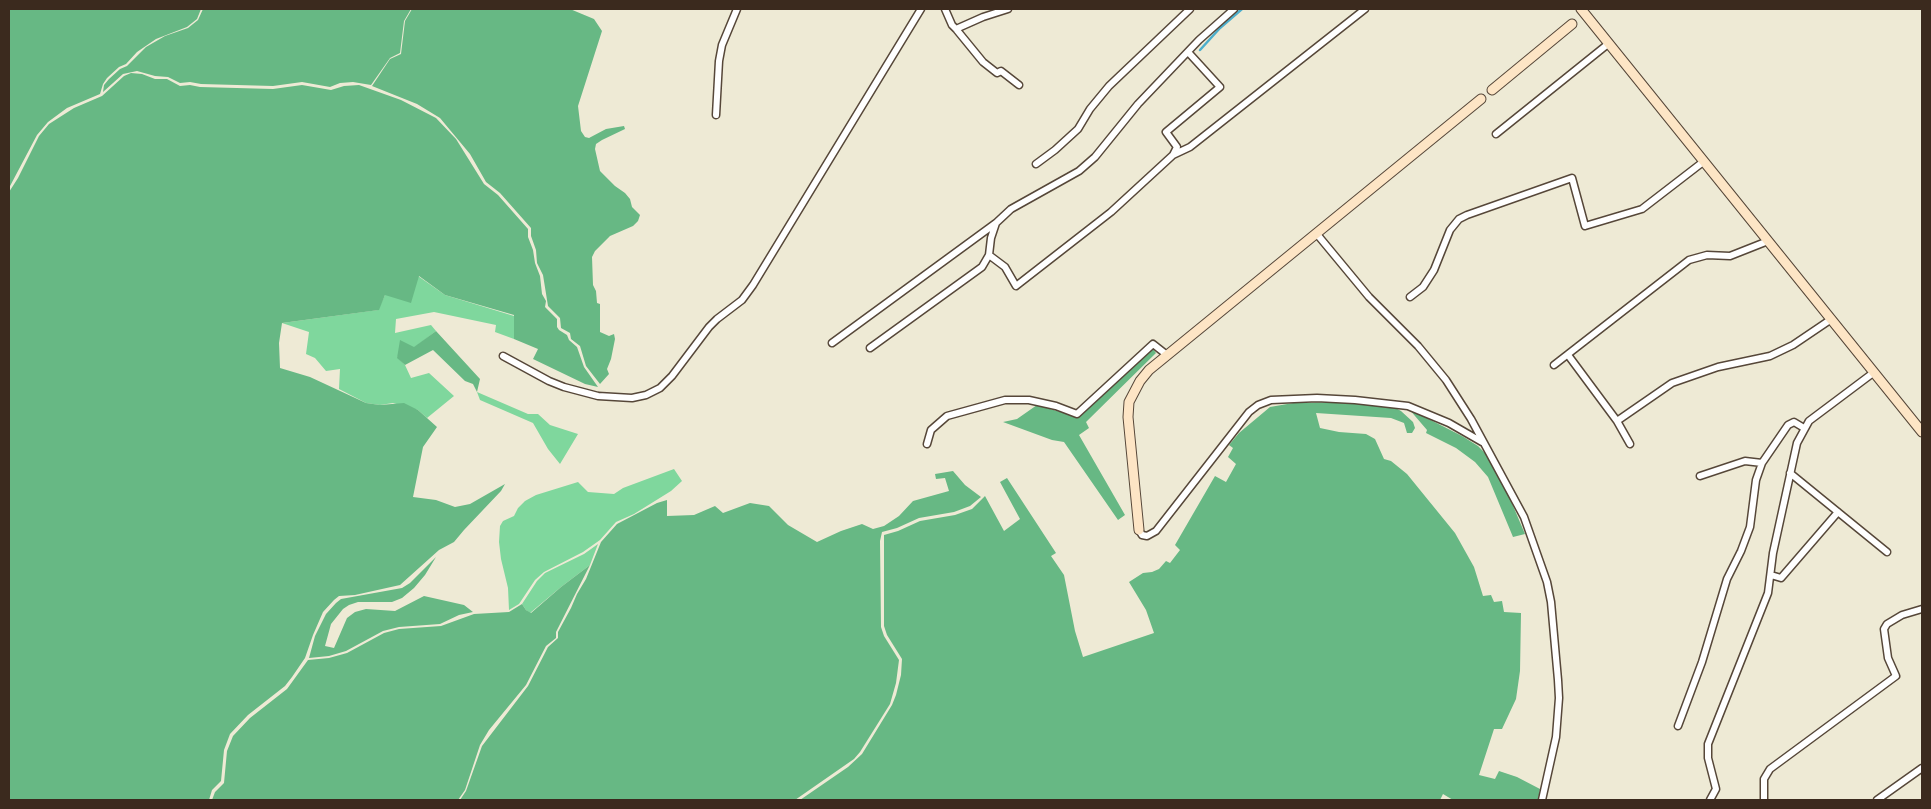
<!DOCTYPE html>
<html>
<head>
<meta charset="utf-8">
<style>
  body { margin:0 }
  #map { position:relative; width:1931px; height:809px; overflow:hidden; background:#eeead5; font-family:Dekko,sans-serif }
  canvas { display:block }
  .frame { position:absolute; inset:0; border:10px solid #3b2a1e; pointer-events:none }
</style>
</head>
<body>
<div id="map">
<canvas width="1931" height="809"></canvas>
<div class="frame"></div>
</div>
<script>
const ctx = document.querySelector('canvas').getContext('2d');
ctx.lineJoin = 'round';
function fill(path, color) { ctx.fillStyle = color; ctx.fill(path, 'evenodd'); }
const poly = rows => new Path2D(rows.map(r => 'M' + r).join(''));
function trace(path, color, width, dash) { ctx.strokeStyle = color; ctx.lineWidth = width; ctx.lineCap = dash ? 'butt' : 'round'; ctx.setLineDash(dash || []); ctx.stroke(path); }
fill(poly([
  [418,276,445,295,514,316,514,339,495,332,496,325,434,312,396,319,395,333,431,325,436,331,414,348,397,357,405,365,411,378,429,373,454,396,427,418,418,410,393,403,380,405,366,403,339,389,340,369,326,371,315,358,306,354,309,332,282,323,378,310,385,295],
  [477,392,528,414,538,414,550,425,578,434,560,464,548,449,533,423,480,400],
  [674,469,682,481,671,491,634,514,616,522,600,540,583,552,544,572,535,580,519,604,509,610,508,588,501,559,499,542,500,526,503,521,514,516,518,508,525,501,536,495,578,482,588,492,614,494,623,488],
  [598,544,590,565,561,587,530,613,526,610,522,604,537,581,545,573,584,554]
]), '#7fd79d');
fill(poly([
  [9,9,201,9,197,19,187,27,156,39,137,52,126,64,119,67,107,78,103,84,100,94,67,108,48,122,37,135,9,188],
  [203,9,411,9,404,21,400,53,390,58,371,85,353,82,340,83,330,87,302,82,273,86,201,84,190,82,180,83,168,77,155,76,137,71,123,74,103,92,104,85,109,79,120,69,127,66,146,47,165,36,188,28,198,20],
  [412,9,570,9,594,19,602,31,578,106,581,131,585,137,589,138,606,129,624,126,625,129,602,140,596,144,595,149,600,171,615,186,625,193,630,199,632,207,640,215,638,221,633,226,610,236,595,251,592,257,593,285,596,291,597,303,600,304,600,332,609,336,614,334,615,339,611,359,607,369,609,374,600,384,586,366,580,346,571,339,570,333,561,328,560,318,548,306,543,275,537,263,536,250,531,236,531,228,500,193,486,182,470,154,440,118,417,104,372,86,390,59,401,54,405,21],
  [131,73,142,74,155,79,167,79,180,86,190,85,200,87,273,89,302,85,331,90,344,86,359,85,401,100,436,118,456,139,484,184,498,195,528,229,528,237,533,250,535,263,540,276,542,294,546,301,545,307,557,319,557,327,559,330,567,335,569,340,577,347,584,367,598,387,585,384,533,359,538,349,514,339,514,315,445,295,419,276,411,303,385,295,379,310,282,323,279,343,280,368,310,377,366,403,380,405,404,403,418,410,437,427,423,447,413,497,436,500,455,507,470,504,505,484,501,491,464,530,454,542,439,550,400,585,355,595,339,596,334,600,323,612,313,635,305,658,292,677,285,686,248,715,230,734,224,750,221,781,212,790,209,800,9,800,9,192,18,178,39,136,49,124,74,108,102,96,124,76],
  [436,331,480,379,477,392,473,384,465,381,433,350,405,365,397,358,400,340,414,347],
  [1153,349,1156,353,1086,422,1089,428,1079,435,1125,515,1118,520,1064,442,1052,440,1003,422,1017,419,1037,405,1077,417],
  [1346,402,1392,406,1401,411,1413,422,1415,428,1412,433,1407,433,1404,423,1391,418,1316,413,1320,428,1339,432,1366,434,1375,439,1384,459,1391,461,1407,474,1455,533,1474,567,1483,596,1491,595,1494,602,1502,601,1504,612,1521,613,1520,671,1516,699,1502,729,1494,729,1479,775,1495,779,1499,771,1517,777,1540,789,1538,800,1453,800,1443,794,1440,800,800,800,848,767,862,754,892,705,896,695,901,675,902,659,887,635,884,626,884,535,898,531,920,521,955,515,972,509,985,496,1004,531,1020,519,1000,482,1007,478,1056,553,1051,556,1064,575,1075,631,1083,657,1154,633,1146,610,1129,582,1143,573,1152,572,1159,569,1166,561,1170,563,1180,550,1175,545,1215,476,1226,482,1236,464,1228,457,1233,448,1229,445,1239,433,1270,407,1293,403],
  [1409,409,1462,436,1478,446,1487,455,1508,494,1525,534,1513,537,1488,477,1475,462,1456,448,1426,433,1427,430],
  [953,471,965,485,981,497,970,506,954,512,919,518,897,528,882,532,880,541,881,627,884,636,899,660,896,683,890,704,860,752,854,759,795,800,460,800,466,791,482,746,528,686,548,647,558,638,558,632,571,608,577,594,586,579,601,542,617,524,657,503,667,500,667,516,694,515,715,506,723,513,750,503,769,506,788,525,817,542,841,531,862,524,873,529,884,526,899,516,913,501,949,491,945,478,936,479,935,474],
  [436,557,425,575,414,588,402,598,392,602,358,602,349,605,343,609,331,624,325,646,334,648,347,618,355,612,366,609,395,611,424,596,464,605,473,612,459,615,440,624,399,627,383,631,346,651,329,656,309,658,315,636,326,614,336,603,341,599,402,588,410,583],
  [590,565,556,632,556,638,546,646,526,685,489,730,480,745,465,790,458,800,212,800,215,792,224,783,227,751,233,736,250,718,287,689,308,660,329,658,347,653,384,633,399,629,441,626,474,614,509,612,522,604,526,610,531,613,561,587]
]), '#67b884');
trace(poly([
  [1200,50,1220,28,1242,9]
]), '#4daecc', 2.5);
const street = poly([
  [945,9,952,25,956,29,983,62,997,73,1001,71,1019,85],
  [956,29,983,17,1008,9],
  [716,115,719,61,722,45,737,9],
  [1496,134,1608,44],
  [1173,155,1177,147,1166,132,1220,87,1188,52],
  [1036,164,1055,150,1078,129,1090,109,1109,86,1190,9],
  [1316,233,1369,297,1418,346,1446,380,1471,419,1524,517,1547,582,1551,602,1558,680,1559,698,1556,737,1542,800],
  [989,255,1005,267,1016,286,1111,212,1173,155,1190,147,1365,9],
  [1410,297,1423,287,1434,270,1450,230,1459,219,1467,215,1572,178,1585,226,1642,209,1703,162],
  [832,343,996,223],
  [870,348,982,267,989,255,991,238,996,223,1011,209,1079,171,1095,157,1138,104,1199,40,1234,9],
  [1568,355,1617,421,1630,444],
  [503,356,549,381,564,387,598,396,632,398,646,395,660,388,672,376,709,327,717,319,742,300,753,285,921,9],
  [1554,365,1689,260,1707,255,1730,256,1768,241],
  [1617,421,1672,383,1718,367,1770,356,1793,345,1830,320],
  [927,444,931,430,947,416,1005,400,1029,400,1056,406,1077,414,1153,344,1167,355],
  [1790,473,1887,552],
  [1700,476,1745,461,1762,463],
  [1139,530,1142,535,1147,536,1156,531,1249,412,1258,405,1271,400,1317,398,1355,400,1408,406,1449,423,1482,442],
  [1771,575,1781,578,1838,512],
  [1678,726,1702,662,1727,579,1741,551,1750,527,1756,480,1762,463,1788,425,1794,422,1804,428],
  [1710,800,1716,789,1708,758,1708,744,1768,593,1773,553,1797,443,1809,421,1873,373],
  [1764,800,1764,779,1770,769,1896,676,1888,658,1884,629,1887,624,1902,615,1922,609],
  [1877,800,1922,768]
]);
const secondary = poly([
  [1581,9,1922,432],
  [1492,90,1572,24],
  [1139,530,1128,417,1129,402,1140,381,1149,370,1481,99]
]);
trace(street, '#564739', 9);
trace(secondary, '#564739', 11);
trace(street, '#fff', 6);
trace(secondary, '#fde5c5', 9);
</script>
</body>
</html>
